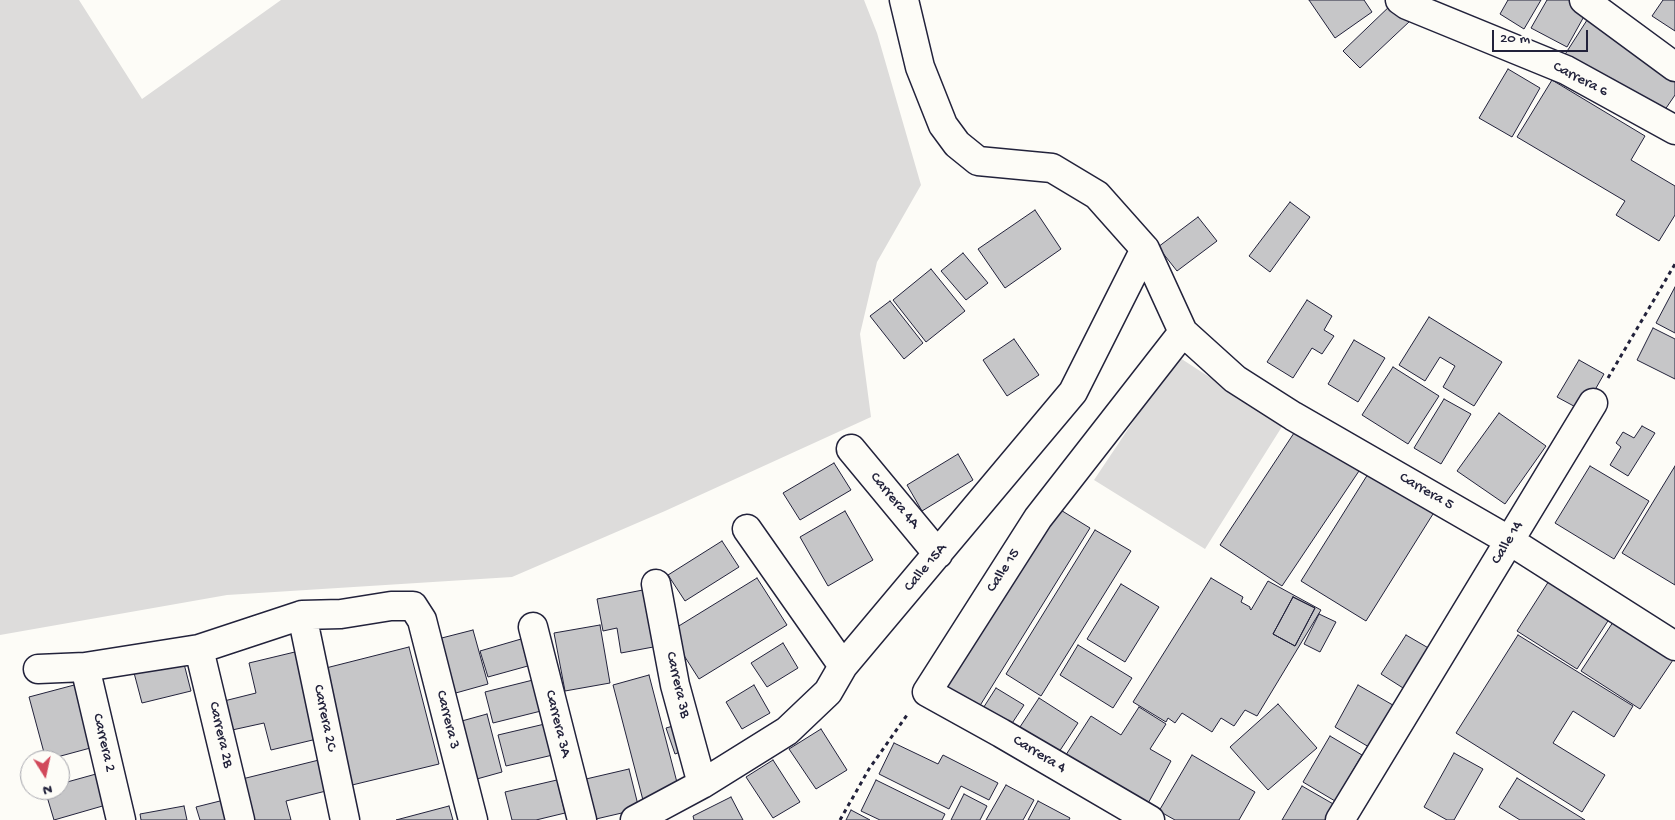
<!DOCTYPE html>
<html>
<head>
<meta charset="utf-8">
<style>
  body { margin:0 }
  #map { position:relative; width:1675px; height:820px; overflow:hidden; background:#fdfcf7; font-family:"Gochi Hand",sans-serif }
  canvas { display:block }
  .north { position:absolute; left:20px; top:750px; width:50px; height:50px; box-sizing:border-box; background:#fdfcf7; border:1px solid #a5a5ac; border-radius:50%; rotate:170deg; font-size:14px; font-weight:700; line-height:20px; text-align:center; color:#22223b }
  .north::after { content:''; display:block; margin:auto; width:18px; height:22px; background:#d1495b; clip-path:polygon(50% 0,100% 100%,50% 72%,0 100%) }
  .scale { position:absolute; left:1492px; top:30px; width:96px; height:22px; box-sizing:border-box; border:2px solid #22223b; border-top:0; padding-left:6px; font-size:15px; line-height:18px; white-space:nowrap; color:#22223b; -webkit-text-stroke:4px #fdfcf7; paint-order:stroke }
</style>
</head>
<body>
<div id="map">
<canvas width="1675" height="820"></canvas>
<div class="north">N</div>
<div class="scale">20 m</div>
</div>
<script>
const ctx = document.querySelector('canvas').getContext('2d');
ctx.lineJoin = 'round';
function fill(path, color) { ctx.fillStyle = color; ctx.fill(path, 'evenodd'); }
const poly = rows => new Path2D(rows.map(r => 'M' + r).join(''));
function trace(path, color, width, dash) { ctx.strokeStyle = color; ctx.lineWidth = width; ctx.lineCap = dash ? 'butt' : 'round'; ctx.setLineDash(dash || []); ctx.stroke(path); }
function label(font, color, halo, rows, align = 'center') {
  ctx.font = font + ' "Gochi Hand",sans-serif'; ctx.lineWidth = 4; ctx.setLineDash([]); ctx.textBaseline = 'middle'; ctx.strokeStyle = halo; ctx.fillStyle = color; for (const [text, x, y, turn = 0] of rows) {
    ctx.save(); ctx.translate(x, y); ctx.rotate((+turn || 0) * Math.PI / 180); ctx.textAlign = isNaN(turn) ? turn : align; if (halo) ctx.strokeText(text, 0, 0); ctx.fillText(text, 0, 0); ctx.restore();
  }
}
fill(poly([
  [0,0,79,0,142,99,281,0,864,0,877,33,921,185,877,262,860,334,871,417,665,511,512,577,227,595,0,635],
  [1177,356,1283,425,1205,549,1094,480]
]), '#dddcdb');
const building = poly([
  [1309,0,1364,0,1372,12,1335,38,1309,0],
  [1508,0,1541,0,1524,29,1500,14,1508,0],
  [1547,0,1588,0,1592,2,1567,47,1531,28,1547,0],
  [1663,0,1675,0,1675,31,1652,16,1663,0],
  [1393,3,1410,21,1360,68,1343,51,1393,3],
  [1589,17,1675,72,1675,95,1660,117,1564,56,1589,17],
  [1508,69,1540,88,1512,137,1479,118,1508,69],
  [1552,80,1645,136,1631,160,1675,186,1675,215,1659,241,1616,215,1625,201,1517,137,1552,80],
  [1290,202,1310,217,1270,272,1249,256,1290,202],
  [1035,210,1061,249,1005,288,978,249,1035,210],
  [1198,217,1217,241,1177,271,1158,247,1198,217],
  [963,253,988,283,966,300,941,271,963,253],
  [931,269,965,311,926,342,893,300,931,269],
  [1675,287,1675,333,1656,323,1675,287],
  [1307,300,1332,316,1324,330,1334,336,1322,354,1312,348,1293,378,1267,362,1307,300],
  [890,301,923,343,904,359,870,316,890,301],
  [1429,317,1502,362,1474,406,1443,387,1455,366,1440,357,1425,381,1399,365,1429,317],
  [1653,328,1675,339,1675,379,1637,360,1653,328],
  [1014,339,1039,375,1007,396,983,360,1014,339],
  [1354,340,1385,358,1358,402,1328,384,1354,340],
  [1579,360,1604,374,1583,411,1557,397,1579,360],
  [1393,367,1439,396,1408,444,1362,415,1393,367],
  [1444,399,1471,414,1441,464,1414,448,1444,399],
  [1499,413,1546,446,1505,504,1457,471,1499,413],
  [1642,426,1655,433,1628,476,1610,465,1621,447,1616,443,1623,432,1634,438,1642,426],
  [1298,427,1361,468,1282,586,1220,545,1298,427],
  [958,454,973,480,922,511,907,485,958,454],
  [834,463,851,490,800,520,783,493,834,463],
  [1373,466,1438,506,1366,621,1301,581,1373,466],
  [1590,466,1649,501,1614,559,1555,523,1590,466],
  [1675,466,1675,585,1622,553,1675,466],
  [1059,509,1090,528,976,712,944,692,1059,509],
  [845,511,873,560,828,586,800,537,845,511],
  [1095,530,1131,551,1041,696,1006,674,1095,530],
  [722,541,739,567,685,601,668,575,722,541],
  [1554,573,1615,610,1577,669,1517,631,1554,573],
  [757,578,787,625,699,679,669,632,757,578],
  [1211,578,1243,597,1241,602,1250,607,1250,609,1251,610,1268,581,1321,610,1257,716,1245,710,1234,726,1221,718,1212,732,1182,713,1175,723,1168,718,1166,722,1133,702,1211,578],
  [1293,597,1315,608,1295,646,1273,634,1293,597],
  [1121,584,1159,607,1125,662,1087,639,1121,584],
  [653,588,664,645,621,653,617,628,603,631,597,599,653,588],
  [1293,597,1315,608,1295,646,1273,634,1293,597],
  [1619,613,1675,657,1640,709,1581,671,1619,613],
  [1319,614,1336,622,1320,652,1304,644,1319,614],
  [600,625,610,683,565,691,554,633,600,625],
  [473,630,488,684,445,696,430,641,473,630],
  [1406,635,1437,653,1411,693,1381,674,1406,635],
  [1518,635,1633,706,1614,737,1573,711,1553,743,1605,775,1582,812,1456,733,1518,635],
  [528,637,535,664,488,677,480,651,528,637],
  [783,643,798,668,767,687,751,663,783,643],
  [1078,645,1132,678,1113,708,1060,675,1078,645],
  [409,647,439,764,348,786,318,670,409,647],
  [299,651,321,738,271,750,264,723,223,732,216,703,256,693,249,663,299,651],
  [182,656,191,691,142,703,133,669,182,656],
  [649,675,680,794,644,804,613,685,649,675],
  [537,679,545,710,493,723,485,692,537,679],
  [78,684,94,747,46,760,29,697,78,684],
  [754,685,770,713,742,729,726,702,754,685],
  [1358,685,1398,708,1374,750,1335,727,1358,685],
  [996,688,1024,705,1007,731,980,713,996,688],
  [1039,698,1078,723,1057,755,1018,730,1039,698],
  [1278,704,1317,748,1268,790,1230,747,1278,704],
  [1139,707,1166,724,1150,749,1171,761,1145,809,1062,761,1091,716,1121,735,1139,707],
  [487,714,502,772,466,782,451,724,487,714],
  [549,723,557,754,506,766,498,735,549,723],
  [680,724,688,749,675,754,666,728,680,724],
  [821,729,847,770,816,789,789,749,821,729],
  [1330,736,1362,755,1335,801,1303,782,1330,736],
  [894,743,938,764,943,755,998,783,989,800,961,786,949,809,879,774,894,743],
  [1454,753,1483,769,1454,820,1447,820,1424,807,1454,753],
  [1192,755,1255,792,1239,820,1175,820,1159,811,1192,755],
  [323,759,330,790,286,801,291,820,244,820,234,781,323,759],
  [773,760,800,802,773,818,746,777,773,760],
  [629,769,639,809,596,819,586,779,629,769],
  [96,774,106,805,54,820,45,790,60,790,60,784,96,774],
  [1517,778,1585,820,1520,820,1499,807,1517,778],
  [557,780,565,813,536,820,512,820,505,792,557,780],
  [876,780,945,814,942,820,880,820,861,811,876,780],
  [1006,785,1034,800,1023,820,986,820,1006,785],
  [1302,786,1335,805,1326,820,1282,820,1302,786],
  [964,794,987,806,980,820,951,820,964,794],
  [731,797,743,820,694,820,693,816,731,797],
  [232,798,237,820,200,820,196,807,232,798],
  [1038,801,1070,818,1069,820,1028,820,1038,801],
  [184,806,187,820,141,820,140,814,184,806],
  [449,806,453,820,396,820,449,806],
  [851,810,870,820,846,820,851,810]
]);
fill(building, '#c6c6c8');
trace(building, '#22223b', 1);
const minor = poly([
  [904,0,920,67,943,125,957,144,978,161,1052,168,1097,195,1145,249,1183,332,1235,379,1293,416,1510,541,1675,646],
  [1400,0,1407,5,1566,70,1675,130],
  [1584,0,1675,67],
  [851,449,938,554],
  [747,529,843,666],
  [656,584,675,685,702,784],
  [302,615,345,820],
  [533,627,582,820],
  [199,649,240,820],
  [85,667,121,820],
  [38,669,85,667,199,649,302,615,341,614,391,606,413,606,422,620,473,820],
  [635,820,702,784,787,731,828,692,843,666,1073,392,1145,249],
  [1150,820,1001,733,927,692,1038,518,1183,332],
  [1340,820,1593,403]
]);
trace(minor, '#22223b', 31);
trace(poly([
  [1608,378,1675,264],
  [840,820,869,769,907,715]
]), '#22223b', 3, [4, 4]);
trace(minor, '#fdfcf7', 28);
label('15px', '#22223b', '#fdfcf7', [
  ["Carrera 6",1580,80,27],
  ["Carrera 5",1426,492,30],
  ["Carrera 4A",894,501,50],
  ["Calle 14",1508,543,-59],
  ["Calle 15A",926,568,-50],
  ["Calle 15",1004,571,-57],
  ["Carrera 3B",677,685,77],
  ["Carrera 2C",324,718,78],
  ["Carrera 3",447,720,76],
  ["Carrera 3A",557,724,76],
  ["Carrera 2B",220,735,77],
  ["Carrera 2",103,743,77],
  ["Carrera 4",1039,755,31]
]);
</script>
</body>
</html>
